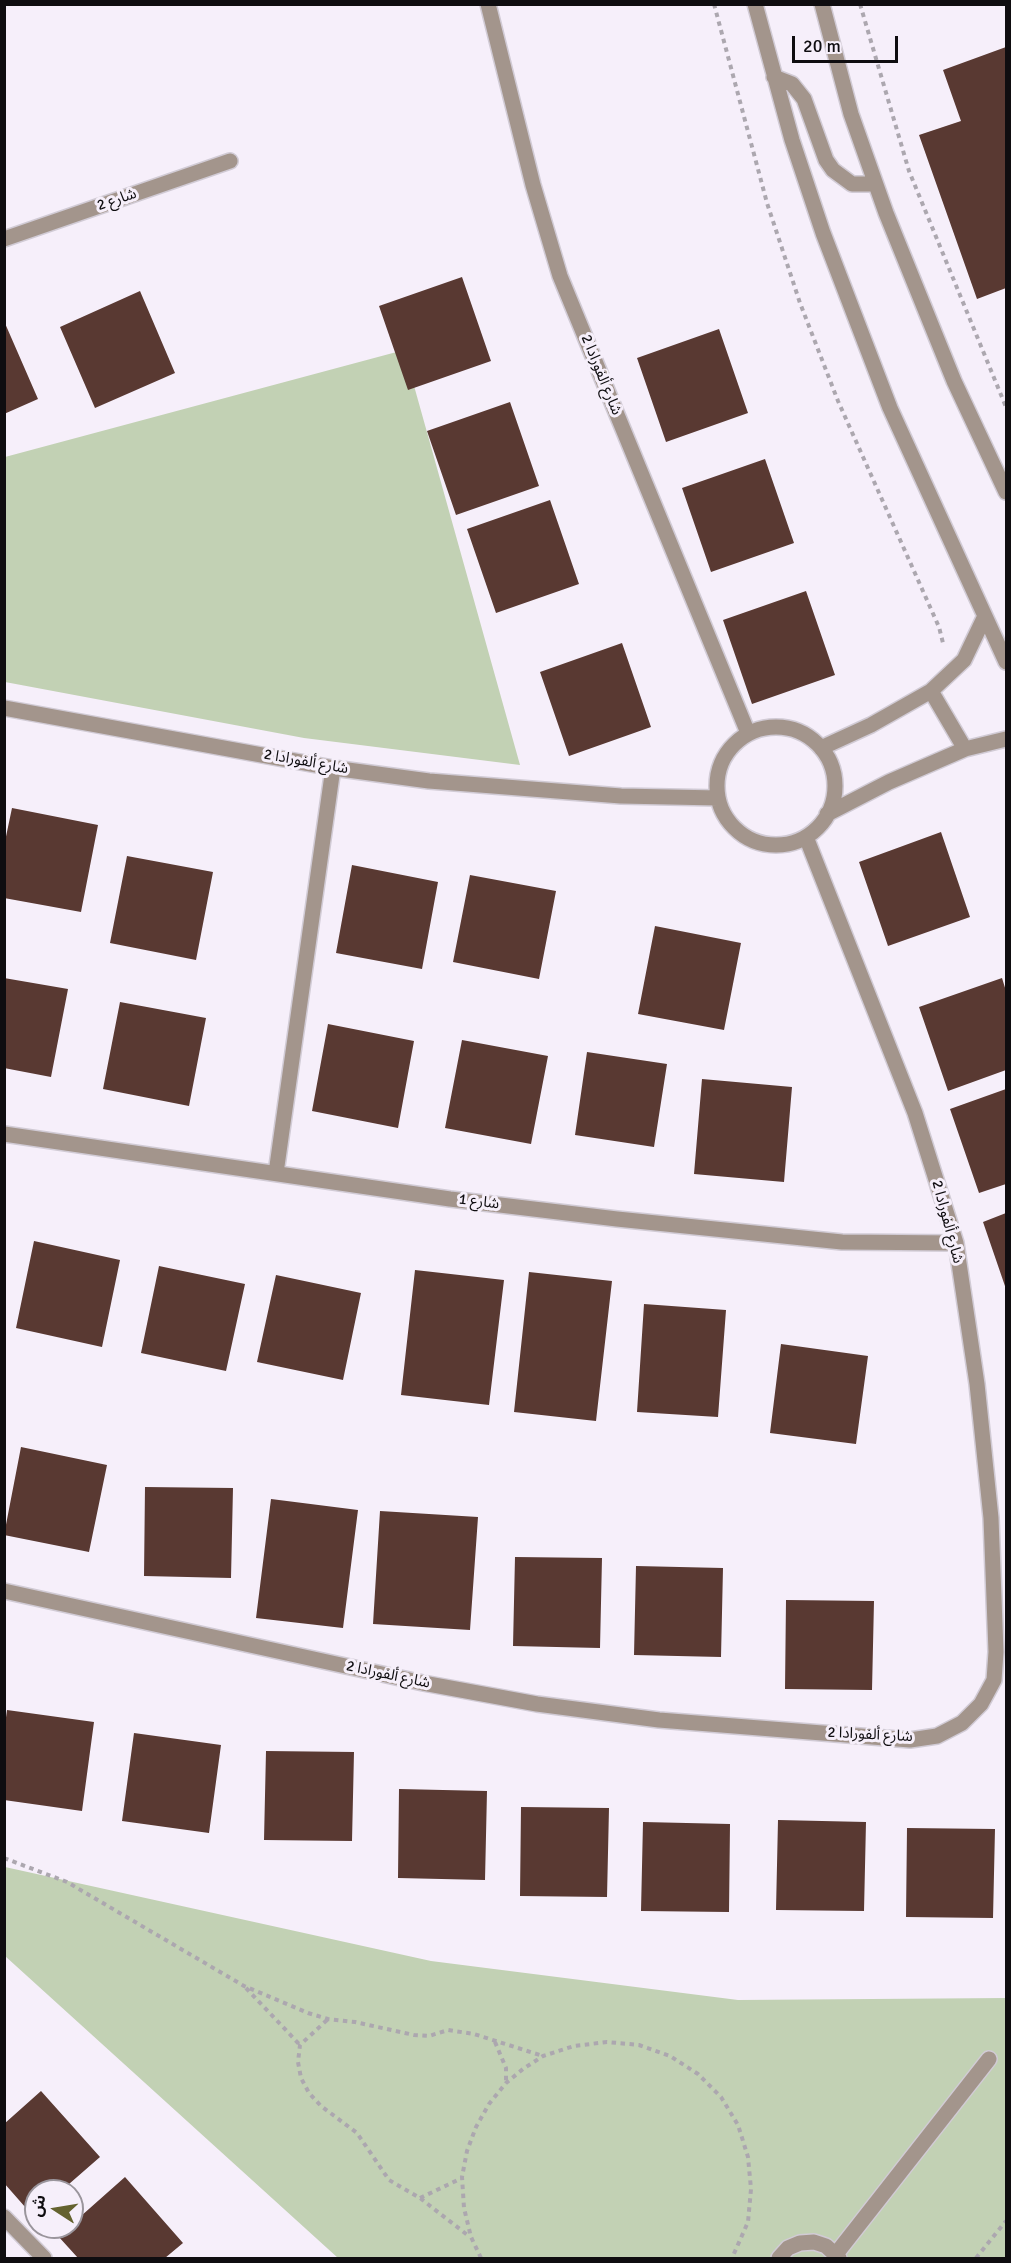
<!DOCTYPE html>
<html>
<head>
<meta charset="utf-8">
<style>
  body { margin:0 }
  #map { position:relative; width:1011px; height:2263px; overflow:hidden; background:#f6effa; font-family:Signika,"Noto Sans Arabic",sans-serif }
  canvas { display:block }
  .frame { position:absolute; inset:0; border:6px solid #0f0d10; pointer-events:none }
  .north { position:absolute; left:24px; top:2179px; width:60px; height:60px; box-sizing:border-box; background:#f6effa; border:2px solid #9a959c; border-radius:50%; rotate:282deg; font-size:16px; font-weight:700; line-height:24px; text-align:center; color:#0f0d10 }
  .north::after { content:''; display:block; margin:auto; width:21px; height:27px; background:#64622f; clip-path:polygon(50% 0,100% 100%,50% 72%,0 100%) }
  .scale { position:absolute; left:792px; top:36px; width:106px; height:27px; box-sizing:border-box; border:3px solid #0f0d10; border-top:0; padding-left:8px; font-size:18px; line-height:21px; white-space:nowrap; color:#0f0d10; -webkit-text-stroke:4px #f6effa; paint-order:stroke }
</style>
</head>
<body>
<div id="map">
<canvas width="1011" height="2263"></canvas>
<div class="frame"></div>
<div class="north">ش</div>
<div class="scale">20 m</div>
</div>
<script>
const ctx = document.querySelector('canvas').getContext('2d');
ctx.lineJoin = 'round';
function fill(path, color) { ctx.fillStyle = color; ctx.fill(path, 'evenodd'); }
const poly = rows => new Path2D(rows.map(r => 'M' + r).join(''));
function trace(path, color, width, dash) { ctx.strokeStyle = color; ctx.lineWidth = width; ctx.lineCap = dash ? 'butt' : 'round'; ctx.setLineDash(dash || []); ctx.stroke(path); }
function label(font, color, halo, rows, align = 'center') {
  ctx.font = font + ' Signika,"Noto Sans Arabic",sans-serif'; ctx.lineWidth = 6; ctx.setLineDash([]); ctx.textBaseline = 'middle'; ctx.strokeStyle = halo; ctx.fillStyle = color; for (const [text, x, y, turn = 0] of rows) {
    ctx.save(); ctx.translate(x, y); ctx.rotate((+turn || 0) * Math.PI / 180); ctx.textAlign = isNaN(turn) ? turn : align; if (halo) ctx.strokeText(text, 0, 0); ctx.fillText(text, 0, 0); ctx.restore();
  }
}
fill(poly([
  [404,350,520,765,304,738,5,682,5,457],
  [5,1867,431,1961,738,2000,1006,1998,1006,2258,338,2258,5,1956]
]), '#c2d1b4');
fill(poly([
  [1006,47,1006,288,977,299,919,135,961,121,943,70],
  [462,277,491,361,408,390,379,306],
  [140,291,175,373,95,408,60,327],
  [4,321,38,399,4,414],
  [719,329,748,413,666,442,637,358],
  [510,402,539,486,456,515,427,431],
  [765,459,794,543,711,572,682,488],
  [550,500,579,584,496,613,467,529],
  [806,591,835,675,752,704,723,620],
  [622,643,651,727,569,756,540,672],
  [12,808,98,825,81,912,4,898,4,846],
  [941,832,970,917,888,946,859,862],
  [127,856,213,872,196,960,110,943],
  [352,865,438,882,422,969,336,953],
  [470,875,556,891,539,979,453,962],
  [655,926,741,943,724,1030,638,1014],
  [4,978,68,989,51,1077,4,1068],
  [1002,978,1006,991,1006,1070,948,1091,919,1007],
  [120,1002,206,1018,189,1106,103,1089],
  [328,1024,414,1041,398,1128,312,1111],
  [462,1040,548,1056,531,1144,445,1128],
  [587,1052,667,1064,654,1147,575,1135],
  [702,1079,792,1087,784,1182,694,1174],
  [1006,1089,1006,1184,979,1193,950,1109],
  [1006,1213,1006,1289,983,1222],
  [34,1241,120,1260,102,1347,16,1328],
  [159,1266,245,1284,226,1371,141,1353],
  [415,1270,504,1280,489,1405,401,1395],
  [529,1272,612,1281,596,1421,514,1412],
  [276,1275,361,1293,343,1380,257,1362],
  [644,1304,726,1310,718,1417,637,1412],
  [781,1344,868,1356,856,1444,770,1433],
  [21,1447,107,1465,89,1552,4,1535],
  [145,1487,233,1488,231,1578,144,1576],
  [271,1499,358,1510,343,1628,256,1618],
  [380,1511,478,1517,470,1630,373,1624],
  [515,1557,602,1558,600,1648,513,1646],
  [636,1566,723,1568,721,1657,634,1655],
  [786,1600,874,1601,872,1690,785,1689],
  [7,1710,94,1722,82,1811,4,1800,4,1732],
  [134,1733,221,1745,209,1833,122,1821],
  [266,1751,354,1752,352,1841,264,1840],
  [399,1789,487,1791,485,1880,398,1878],
  [521,1807,609,1808,607,1897,520,1896],
  [778,1820,866,1822,864,1911,776,1910],
  [643,1822,730,1824,729,1912,641,1911],
  [907,1828,995,1829,993,1918,906,1917],
  [41,2091,100,2157,61,2191,36,2191,36,2214,33,2216,4,2183,4,2124],
  [125,2177,183,2243,165,2258,78,2258,58,2236,72,2227,72,2224]
]), '#593932');
const minor = poly([
  [488,4,533,185,560,276,748,733],
  [755,4,792,140,823,233,890,408,1006,662],
  [822,4,851,114,886,213,954,381,1006,492],
  [774,77,792,84,804,99,826,160,833,170,852,184,875,184],
  [4,239,230,161],
  [931,691,965,749],
  [4,708,333,768,429,781,621,796,718,798],
  '717 786a59 59 0 1 1 118 0a59 59 0 1 1-118 0Z',
  [821,748,871,725,931,691,964,660,985,616],
  [827,814,889,782,965,749,1006,739],
  [4,1134,450,1199,617,1219,842,1242,956,1243],
  [276,1173,333,768],
  [4,1591,423,1683,537,1704,659,1720,910,1740,937,1736,962,1723,981,1704,994,1680,996,1652,991,1518,977,1384,956,1243,915,1113,806,837],
  [4,2217,44,2258],
  [836,2254,989,2059],
  [779,2258,788,2248,800,2243,814,2242,826,2246,839,2258]
]);
trace(minor, '#d1cbd5', 18);
trace(poly([
  [714,4,767,203,800,303,838,401,939,627,943,643],
  [860,4,909,171,1006,407],
  [4,1858,67,1882,244,1986,308,2013,328,2019,355,2022,414,2035,429,2036,448,2030,474,2034,543,2056],
  [246,1988,300,2045],
  [327,2020,300,2045,298,2062,301,2078,309,2093,321,2106,357,2133,389,2180,420,2198,470,2237],
  [495,2042,506,2068,506,2082],
  [420,2198,462,2178],
  [481,2258,471,2237,464,2208,462,2177,467,2151,476,2127,489,2104,506,2083,523,2069,543,2056,574,2046,607,2042,639,2045,670,2056,698,2074,721,2097,738,2125,748,2157,751,2189,748,2222,732,2258],
  [976,2258,1006,2221]
]), '#aca7af', 4, [4.5, 4.5]);
trace(minor, '#a3958c', 15);
label('15px', '#0f0d10', '#f6effa', [
  ["شارع 2",117,200,-19],
  ["شارع ألفورادا 2",601,375,68],
  ["شارع ألفورادا 2",306,762,10],
  ["شارع 1",479,1202,7],
  ["شارع ألفورادا 2",947,1222,75],
  ["شارع ألفورادا 2",388,1675,12],
  ["شارع ألفورادا 2",870,1735,3]
]);
</script>
</body>
</html>
